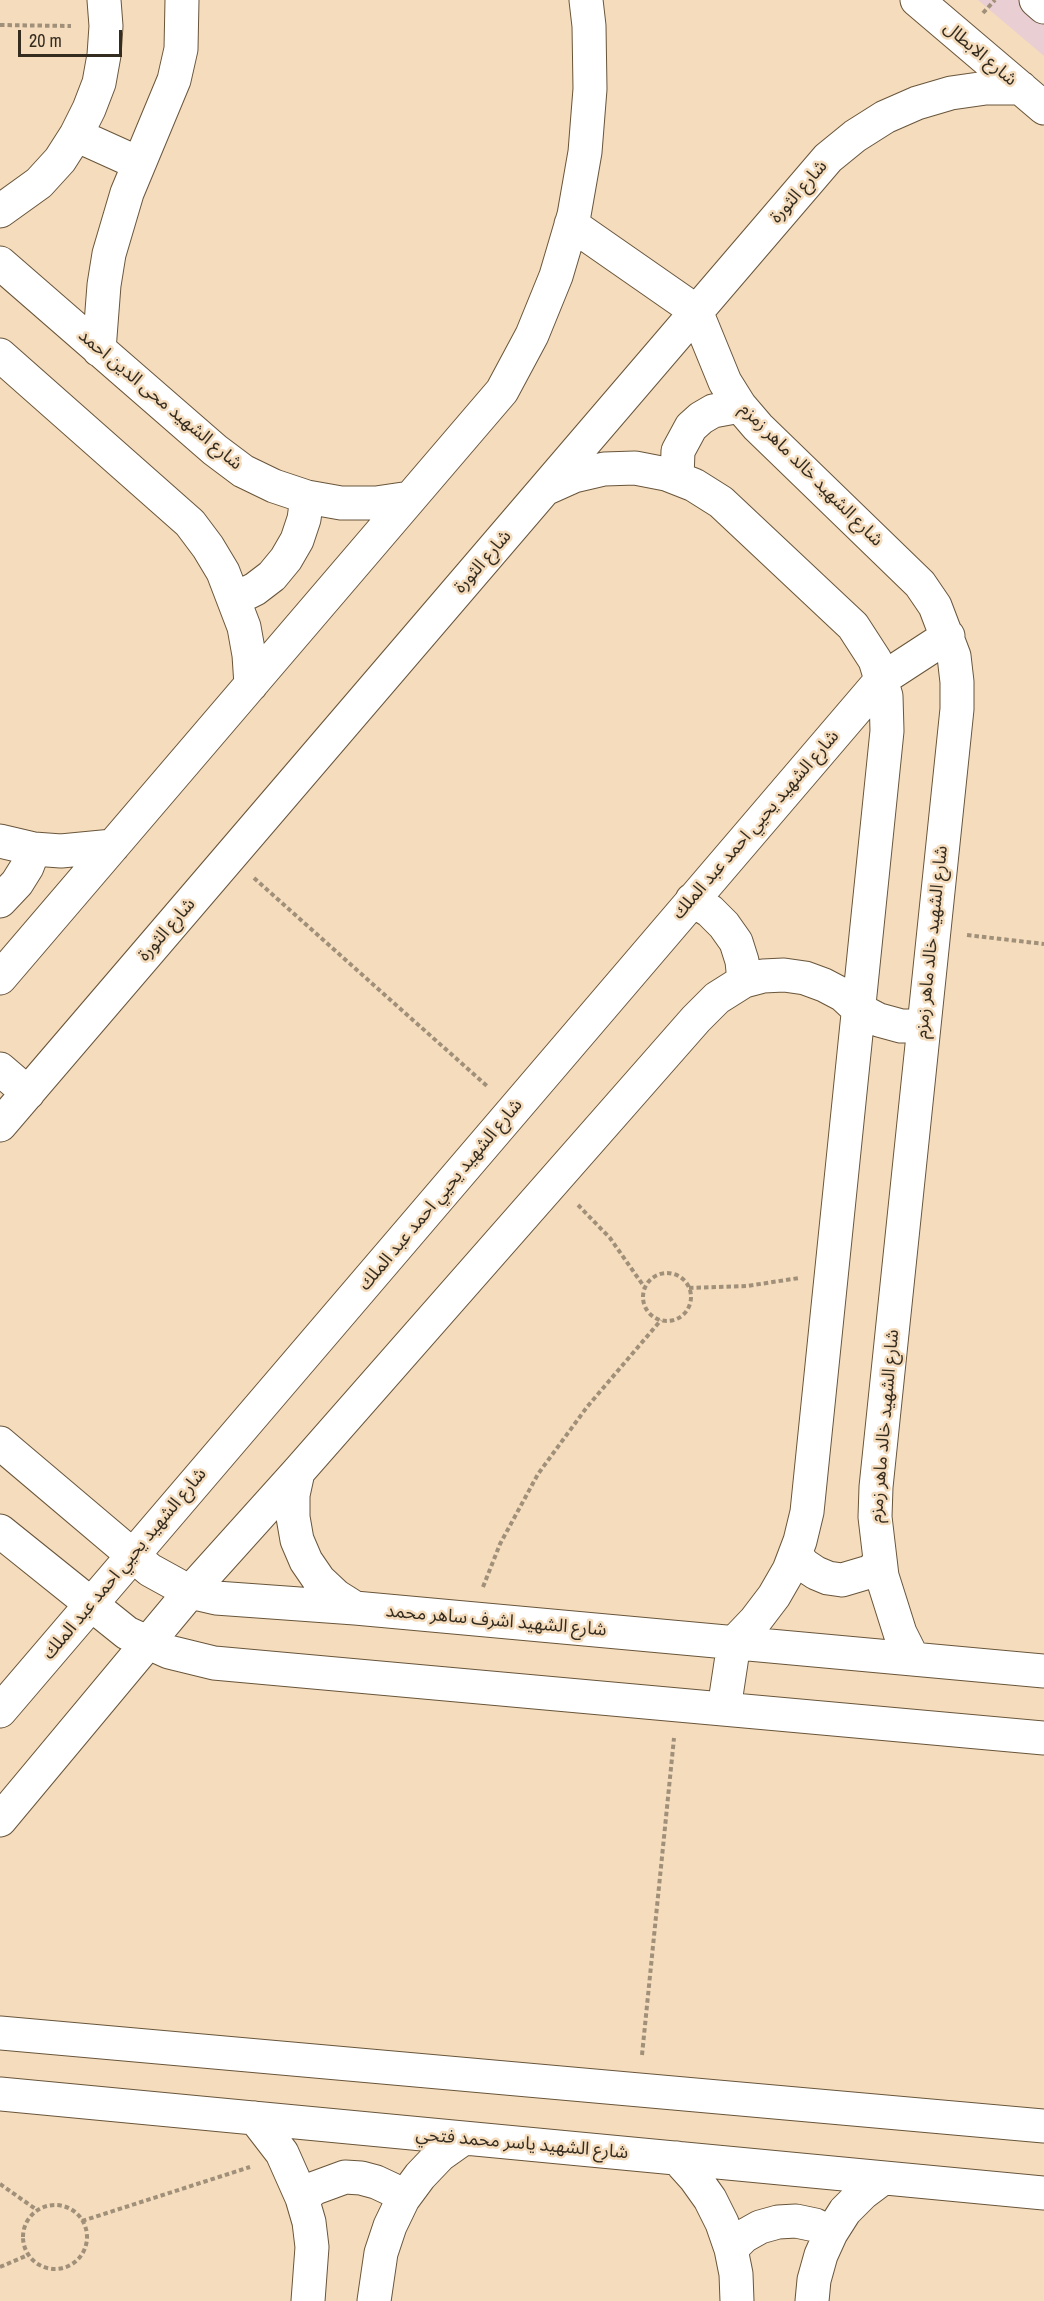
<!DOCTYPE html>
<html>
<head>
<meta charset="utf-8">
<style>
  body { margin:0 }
  #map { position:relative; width:1044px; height:2301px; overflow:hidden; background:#f4dcbd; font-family:"Archivo Narrow",sans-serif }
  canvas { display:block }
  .scale { position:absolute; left:18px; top:30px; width:104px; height:27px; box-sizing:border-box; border:3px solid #352c20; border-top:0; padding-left:8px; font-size:18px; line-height:21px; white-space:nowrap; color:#352c20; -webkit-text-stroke:4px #f4dcbd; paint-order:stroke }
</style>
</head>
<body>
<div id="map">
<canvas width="1044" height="2301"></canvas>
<div class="scale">20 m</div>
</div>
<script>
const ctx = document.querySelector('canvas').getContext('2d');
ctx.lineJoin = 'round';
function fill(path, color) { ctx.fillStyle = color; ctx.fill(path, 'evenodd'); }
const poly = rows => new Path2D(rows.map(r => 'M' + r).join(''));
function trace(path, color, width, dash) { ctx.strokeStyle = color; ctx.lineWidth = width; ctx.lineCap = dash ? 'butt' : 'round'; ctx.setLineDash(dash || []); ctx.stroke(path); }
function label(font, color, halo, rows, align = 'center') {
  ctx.font = font + ' "Archivo Narrow","Noto Sans Arabic",sans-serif'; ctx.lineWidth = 5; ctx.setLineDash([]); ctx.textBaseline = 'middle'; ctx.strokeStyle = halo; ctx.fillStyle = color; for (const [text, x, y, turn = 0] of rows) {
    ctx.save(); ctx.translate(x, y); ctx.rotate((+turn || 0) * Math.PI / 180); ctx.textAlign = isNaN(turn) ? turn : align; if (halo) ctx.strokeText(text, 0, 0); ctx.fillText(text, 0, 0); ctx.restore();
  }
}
fill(poly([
  [978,0,1044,0,1044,56]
]), '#e9ced3');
const street = poly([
  [917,0,1044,108],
  [1036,0,1044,7],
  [76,135,138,163],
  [0,211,39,183,60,160,76,135,89,109,99,83,104,55,106,26,104,0],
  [571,224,696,311,725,382,740,406,758,427,920,584,935,606,954,656,957,682,957,709,876,1487,875,1517,882,1576,900,1633,913,1659],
  [0,263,215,450,243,471,274,486,307,497,341,503,376,503,410,498],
  [99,350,104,285,109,254,127,193,174,80,181,49,182,0],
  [0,355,190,523,208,547,223,572,244,627,249,655,251,685],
  [677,478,678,451,691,427,701,418,713,411,740,406],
  [545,489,574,476,604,469,635,468,666,474,694,485,721,502,853,626,875,660,886,696,887,731,807,1512,800,1541,789,1570,774,1596,755,1621,734,1643,724,1709],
  [235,599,255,589,272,576,286,559,297,540,304,519,307,497],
  [0,841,34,849,61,851,113,846],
  [692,900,710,911,724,925,736,942,742,961,744,981],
  [0,901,17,883,27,867,34,849],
  [0,978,502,391,532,335,556,276,574,215,585,152,590,89,589,26,586,0],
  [0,1069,28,1093],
  [0,1125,828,158,855,136,885,117,917,103,951,93,986,88,1021,88],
  [0,1443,150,1570,190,1592,216,1598,355,1608,1044,1671],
  [298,1472,293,1495,293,1517,297,1540,306,1561,319,1580,336,1596,355,1608],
  [0,1531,127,1633,169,1652,214,1663,1044,1738],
  [795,1554,804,1565,816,1573,828,1578,842,1580,869,1572,880,1564],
  [0,1711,882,679,948,636],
  [0,1820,190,1592,298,1472,696,1019,717,998,744,981,763,976,784,975,805,978,824,985,843,995,858,1009,879,1020,901,1026,924,1026],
  [0,2033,1044,2126],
  [0,2094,1044,2193],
  [255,2118,282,2153,302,2198,309,2222,312,2247,308,2301],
  [677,2158,695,2178,710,2199,722,2223,731,2249,736,2274,737,2301],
  [302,2198,315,2188,345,2177,361,2178,376,2182,391,2189,403,2199],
  [731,2249,744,2236,760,2227,778,2222,796,2221,815,2225,831,2233],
  [374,2301,381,2253,390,2226,403,2199,420,2176,440,2155,464,2138],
  [812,2301,814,2280,821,2255,831,2233,845,2211,863,2193,883,2178]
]);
trace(street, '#69553a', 35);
trace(poly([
  [983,13,995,0],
  [0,25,71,26],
  [254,878,488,1087],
  [967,935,1044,944],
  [578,1205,610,1238,645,1288],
  '643 1297a24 24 0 1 1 48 0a24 24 0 1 1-48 0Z',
  [689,1288,747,1286,799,1278],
  [483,1587,500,1544,538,1474,587,1407,661,1320],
  [642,2055,674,1738],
  [0,2184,37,2210],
  '23 2237a32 32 0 1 1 64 0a32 32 0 1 1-64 0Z',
  [82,2221,250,2167],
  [0,2267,28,2255]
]), '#a19079', 4, [4.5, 3]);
trace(street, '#fff', 33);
label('18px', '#352c20', '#f4dcbd', [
  ["شارع الابطال",980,54,40],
  ["شارع الثورة",799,192,-49],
  ["شارع الشهيد محى الدين احمد",160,400,40],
  ["شارع الشهيد خالد ماهر زمزم",811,475,45],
  ["شارع الثورة",483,562,-49],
  ["شارع الشهيد يحيي احمد عبد الملك",756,825,-49],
  ["شارع الثورة",167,930,-49],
  ["شارع الشهيد خالد ماهر زمزم",932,942,-84],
  ["شارع الشهيد يحيي احمد عبد الملك",441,1195,-50],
  ["شارع الشهيد خالد ماهر زمزم",885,1426,-85],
  ["شارع الشهيد يحيي احمد عبد الملك",125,1564,-50],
  ["شارع الشهيد اشرف ساهر محمد",496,1621,5],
  ["شارع الشهيد ياسر محمد فتحي",522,2144,5]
]);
</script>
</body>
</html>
